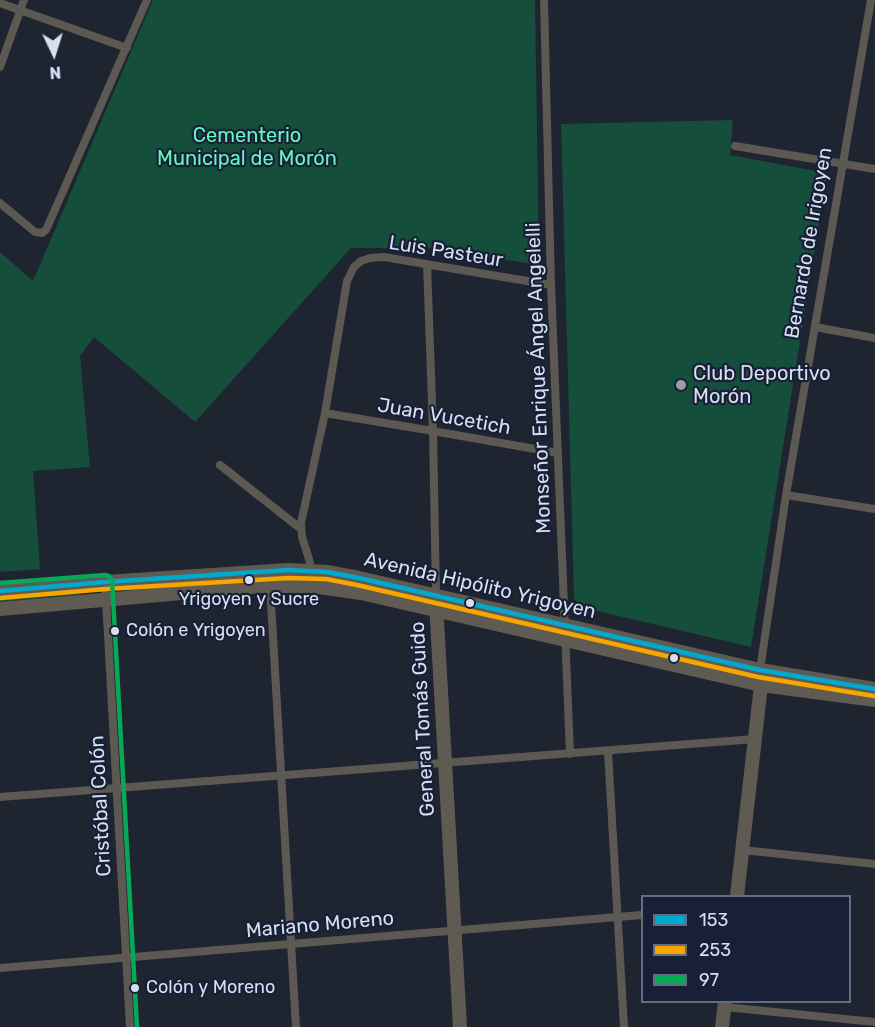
<!DOCTYPE html>
<html>
<head>
<meta charset="utf-8">
<style>
  body { margin:0 }
  #map { position:relative; width:875px; height:1027px; overflow:hidden; background:#1f2431; font-family:Rubik,sans-serif }
  canvas { display:block }
  .legend { position:absolute; left:641px; top:895px; width:210px; height:108px; box-sizing:border-box; background:#182038; border:2px solid #656c81; margin:0; padding:8px 10px; list-style:none; font-size:18px; color:#d8dfef }
  .legend li { display:flex; align-items:center; gap:12px; height:30px }
  .legend b { width:30px; border:2px solid #656c81 }
  .north { position:absolute; left:24px; top:24px; width:60px; height:60px; -webkit-text-stroke:4px #182038; paint-order:stroke; rotate:176deg; font-size:16px; font-weight:700; line-height:24px; text-align:center; color:#d8dfef }
  .north::after { content:''; display:block; margin:auto; width:21px; height:27px; background:#d8dfef; clip-path:polygon(50% 0,100% 100%,50% 72%,0 100%) }
</style>
</head>
<body>
<div id="map">
<canvas width="875" height="1027"></canvas>
<ul class="legend">
<li><b style="height:8px;background:#00a9ce"></b>153</li>
<li><b style="height:8px;background:#f7a600"></b>253</li>
<li><b style="height:8px;background:#06aa56"></b>97</li>
</ul>
<div class="north">N</div>
</div>
<script>
const ctx = document.querySelector('canvas').getContext('2d');
ctx.lineJoin = 'round';
function fill(path, color) { ctx.fillStyle = color; ctx.fill(path, 'evenodd'); }
const poly = rows => new Path2D(rows.map(r => 'M' + r).join(''));
function trace(path, color, width, dash) { ctx.strokeStyle = color; ctx.lineWidth = width; ctx.lineCap = dash ? 'butt' : 'round'; ctx.setLineDash(dash || []); ctx.stroke(path); }
function label(font, color, halo, rows, align = 'center') {
  ctx.font = font + ' Rubik,sans-serif'; ctx.lineWidth = 4.5; ctx.setLineDash([]); ctx.textBaseline = 'middle'; ctx.strokeStyle = halo; ctx.fillStyle = color; for (const [text, x, y, turn = 0] of rows) {
    ctx.save(); ctx.translate(x, y); ctx.rotate((+turn || 0) * Math.PI / 180); ctx.textAlign = isNaN(turn) ? turn : align; if (halo) ctx.strokeText(text, 0, 0); ctx.fillText(text, 0, 0); ctx.restore();
  }
}
fill(poly([
  [153,0,535,0,539,265,429,248,351,248,195,422,94,337,80,356,90,467,33,471,40,569,0,572,0,252,33,281],
  [733,120,730,155,827,173,751,647,580,607,574,598,561,124],
  [258,577,258,581,126,592,126,588],
  [79,592,79,595,0,602,0,598]
]), '#154e3b');
trace(poly([
  [544,0,551,285,570,754],
  [0,3,127,48],
  [0,67,24,0],
  [735,146,875,169],
  [0,203,35,232,42,233,46,230,147,0],
  [427,264,433,431,436,595],
  [815,327,875,338],
  [325,413,433,431,558,453],
  [220,465,301,529],
  [786,495,875,509],
  [312,573,309,559,302,537,301,523,325,413,347,281,354,267,361,261,370,258,384,257,551,285],
  [105,582,130,1027],
  [270,586,296,1027],
  [760,670,786,495,871,0],
  [608,751,624,1027],
  [0,797,755,739],
  [743,850,875,864],
  [0,968,642,915],
  [725,1007,875,1022]
]), '#5c5952', 8);
trace(poly([
  [0,591,105,582,288,570,327,572,359,578,760,670,875,689],
  [436,603,460,1027],
  [0,609,261,586,312,586,361,593,761,685,875,700],
  [737,896,761,685],
  [722,1027,725,1002]
]), '#605b52', 14);
trace(poly([
  [0,591,105,582,288,570,327,572,359,578,760,670,875,689]
]), '#00a9ce', 4.5);
trace(poly([
  [1,598,106,589,288,578,326,579,357,585,758,677,874,696]
]), '#f7a600', 4.5);
trace(poly([
  [0,583,105,575,109,576,112,580,137,1027]
]), '#06aa56', 4.5);
for (const [x, y, r, color] of [
  [681,385,6,"#979eac"],
  [249,580,5,"#d8dfef"],
  [470,603,5,"#d8dfef"],
  [115,631,5,"#d8dfef"],
  [674,658,5,"#d8dfef"],
  [135,988,5,"#d8dfef"]
]) { const dot = new Path2D(); dot.arc(x, y, r, 0, 2 * Math.PI); ctx.fillStyle = color; ctx.fill(dot); trace(dot, '#182038', 2); }
label('18px', '#d8dfef', '#182038', [
  ["Yrigoyen y Sucre",249,600,"center"],
  ["Colón e Yrigoyen",126,631],
  ["Colón y Moreno",146,988]
], 'left');
label('20px', '#65f7bd', '#182038', [
  ["Cementerio",247,136],
  ["Municipal de Morón",247,159]
]);
label('20px', '#d8dfef', '#182038', [
  ["Bernardo de Irigoyen",809,243,-80],
  ["Luis Pasteur",446,252,9],
  ["Monseñor Enrique Ángel Angelelli",539,378,-92],
  ["Juan Vucetich",444,417,10],
  ["Avenida Hipólito Yrigoyen",480,586,13],
  ["General Tomás Guido",423,719,-93],
  ["Cristóbal Colón",101,806,-93],
  ["Mariano Moreno",320,925,-5]
]);
label('20px', '#d8dfef', '#182038', [
  ["Club Deportivo",693,374],
  ["Morón",693,397]
], 'left');
</script>
</body>
</html>
